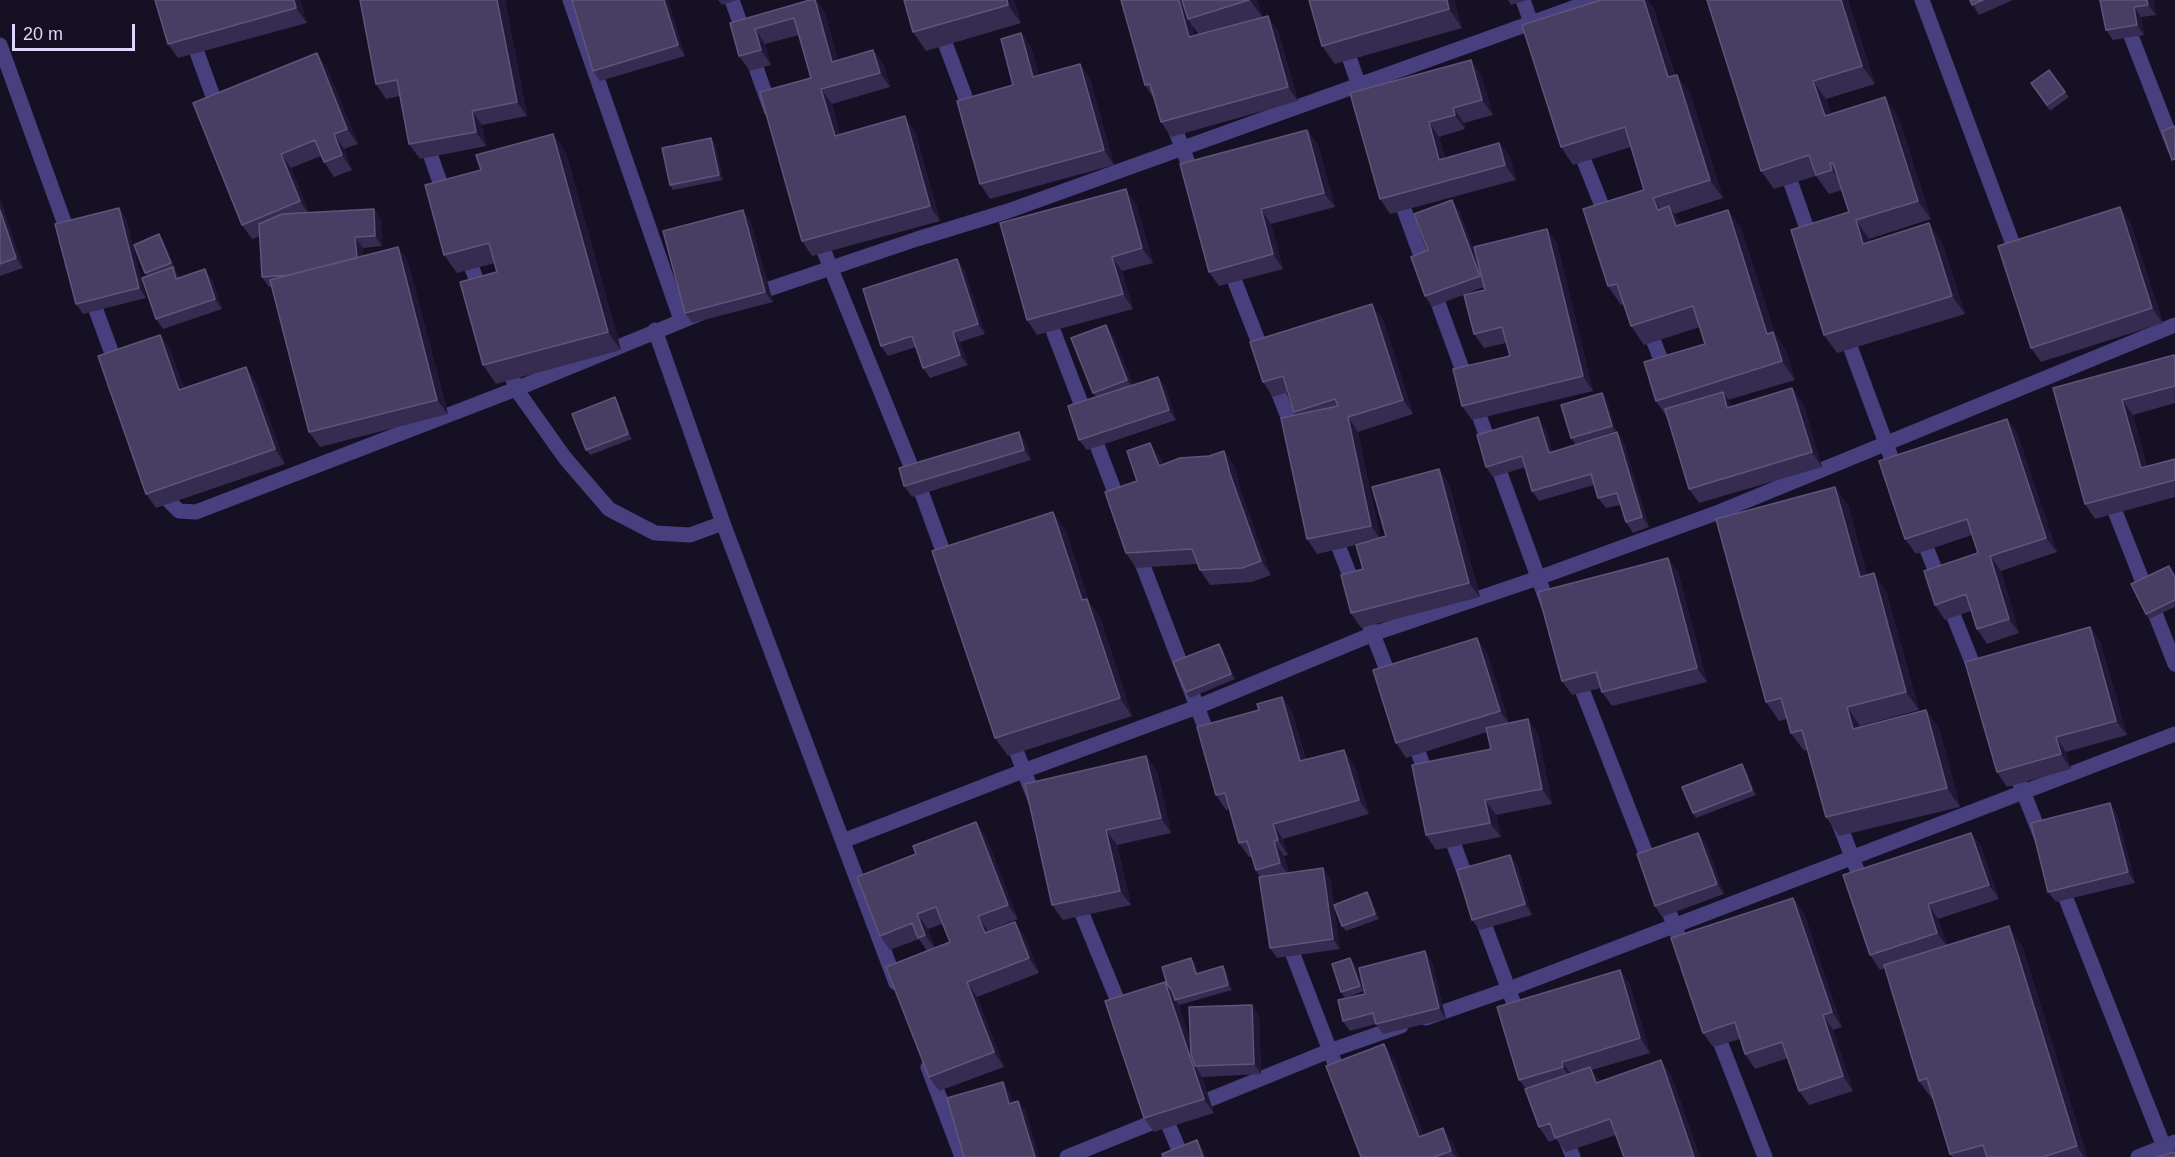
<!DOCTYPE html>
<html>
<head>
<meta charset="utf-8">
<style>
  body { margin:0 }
  #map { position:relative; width:2175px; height:1157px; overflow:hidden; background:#161024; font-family:Helvetica,sans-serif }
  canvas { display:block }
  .scale { position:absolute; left:12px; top:24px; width:123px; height:27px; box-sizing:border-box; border:3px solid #ded6fc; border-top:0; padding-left:8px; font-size:18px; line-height:21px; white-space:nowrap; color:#ded6fc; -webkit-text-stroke:4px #161024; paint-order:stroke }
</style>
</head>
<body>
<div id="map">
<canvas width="2175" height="1157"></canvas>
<div class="scale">20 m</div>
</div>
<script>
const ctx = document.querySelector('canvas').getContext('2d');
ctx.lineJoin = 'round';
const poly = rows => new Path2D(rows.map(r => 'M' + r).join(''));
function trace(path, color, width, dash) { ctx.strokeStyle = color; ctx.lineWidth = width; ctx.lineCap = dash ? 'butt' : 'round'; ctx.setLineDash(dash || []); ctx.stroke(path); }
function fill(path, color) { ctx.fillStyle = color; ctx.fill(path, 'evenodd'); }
trace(poly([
  [178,0,219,113],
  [570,0,681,320],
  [732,0,771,110],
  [929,0,973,118],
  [1523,0,1534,31],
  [1922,0,2018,258],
  [2117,0,2175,149],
  [1343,40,1362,94],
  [0,45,71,241],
  [1170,116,1195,181],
  [425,140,446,199],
  [1577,143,1608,221],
  [1785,166,1812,243],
  [1398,193,1550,610],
  [817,234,921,491,948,565],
  [465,250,483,297],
  [1228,264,1295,435],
  [89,291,118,370],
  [751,295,917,239,1008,211,1595,0],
  [1046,312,1121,508],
  [1646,322,1667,375],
  [655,330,723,523,896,983],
  [1844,330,1898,476],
  [513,379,516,389,565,458,609,509,655,533,690,535,723,523],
  [160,486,169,501,179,511,196,512,516,389,706,311],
  [2109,496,2175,664],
  [1332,530,1356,591],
  [1920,532,1978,677],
  [1137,550,1211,743],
  [1369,624,1392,683],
  [1576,674,1652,869],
  [1010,735,1036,802],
  [1412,736,1429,781],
  [2013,766,2042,839],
  [1837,818,1864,888],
  [1448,829,1470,888],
  [843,841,1023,771,1197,707,1373,634,1538,578,1719,512,2175,325],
  [2059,881,2168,1157],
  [1662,894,1685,953],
  [1076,899,1124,1016],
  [1479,910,1520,1020],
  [1287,939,1342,1082],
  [1426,1018,1509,989,2175,734],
  [1714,1026,1765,1157],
  [928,1067,962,1157],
  [1191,1107,1329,1051,1401,1026],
  [1162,1110,1182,1157],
  [1563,1132,1573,1157],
  [1067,1157,1166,1117],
  [2138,1157,2175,1142]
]), '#483f7f', 15);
fill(poly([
  [300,0,307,23,178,58,168,44],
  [360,0,505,0,527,116,482,125,486,146,420,159,409,144,400,96,386,99,376,84],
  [668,0,685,56,600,81,593,71],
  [718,0,737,0,722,5],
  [810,0,816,0,825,13,838,60,873,50,884,65,890,87,832,104,840,135,915,131,940,221,812,256,802,241,811,78,799,35,765,44,771,65,750,71,739,56,730,23],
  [904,0,1014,0,1021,23,926,51,913,32],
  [1121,0,1257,0,1263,18,1278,31,1298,101,1171,137,1161,122,1154,99,1145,85],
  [1192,25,1199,35,1195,36],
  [1309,0,1454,0,1462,28,1335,64,1322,46],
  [1508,0,1527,0,1511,5],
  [1848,0,1875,84,1826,99,1831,114,1898,116,1931,219,1869,239,1870,242,1942,242,1965,314,1837,353,1824,335,1849,212,1842,190,1829,194,1816,176,1774,189,1761,171],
  [1970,0,2013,0,1979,15],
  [2100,0,2153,0,2156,15,2141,17,2144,35,2113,40,2106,30],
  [1653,7,1675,75,1690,93,1723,198,1674,214,1682,224,1741,228,1775,334,1786,350,1795,380,1728,400,1732,406,1803,403,1822,467,1699,503,1689,489,1668,419,1656,401,1705,344,1700,327,1644,345,1631,326,1624,304,1621,305,1608,286,1644,190,1631,147,1573,165,1561,147],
  [1021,33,1031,47,1039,76,1080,64,1090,79,1114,165,990,199,980,184,1013,85],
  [1471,60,1481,75,1493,115,1464,123,1465,129,1439,137,1445,158,1499,143,1510,157,1516,180,1390,214,1380,199,1350,93],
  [327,68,358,144,344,149,352,170,334,177,324,162,321,156,291,168,309,213,381,219,382,246,363,248,363,256,398,247,408,262,448,414,320,447,309,432,272,287,269,287,262,277,260,236,252,239,242,225],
  [2049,70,2069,97,2050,111,2031,83],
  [1307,130,1318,145,1335,207,1271,224,1283,269,1219,286,1209,272],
  [553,134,566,153,621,350,496,384,483,365,497,272,495,263,457,273,444,255,481,170],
  [711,138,715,144,723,180,673,190,670,185],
  [0,199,23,268,0,276],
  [1136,204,1153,263,1122,271,1133,309,1037,335,1027,320],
  [2120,207,2130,222,2163,323,2041,362,2031,348],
  [119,208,126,219,146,298,83,314,76,304],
  [1459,210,1478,262,1547,229,1557,244,1593,391,1472,420,1462,406,1510,356,1506,343,1484,348,1474,334,1485,290,1484,287,1432,307,1425,296,1428,250],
  [750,220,773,302,692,323,685,313],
  [163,240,175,268,174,269,180,278,212,279,222,309,163,329,156,319,147,276,145,273],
  [964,269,985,334,960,342,968,365,930,378,923,368,916,347,888,356,881,346],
  [1383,319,1413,414,1358,432,1380,538,1386,536,1439,469,1449,484,1480,597,1361,628,1351,613,1363,569,1356,545,1317,554,1307,539,1296,415,1294,412,1288,392,1273,397,1263,382],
  [160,335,170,349,184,389,256,382,285,464,156,508,146,494],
  [1113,335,1133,385,1158,377,1165,387,1176,420,1087,450,1079,440,1096,397,1093,393],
  [2175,357,2175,403,2133,415,2147,467,2175,459,2175,497,2095,519,2085,504,2053,388],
  [1602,393,1606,398,1616,431,1575,444,1571,438],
  [618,403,632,439,590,455,586,450],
  [2007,419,2017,433,2057,552,2001,571,2019,633,1987,644,1977,629,1971,611,1945,620,1935,605,1978,553,1972,535,1916,554,1905,539],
  [1545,427,1552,452,1617,432,1624,443,1649,527,1633,533,1626,522,1620,505,1606,508,1598,498,1594,485,1539,501,1532,491,1526,467,1493,477,1486,467],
  [1019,432,1026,442,1031,460,912,497,904,486],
  [1161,458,1163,464,1234,465,1240,489,1271,575,1252,582,1210,585,1200,570,1197,564,1136,568,1126,553,1137,481],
  [1848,505,1867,575,1886,591,1919,710,1860,726,1860,727,1926,710,1939,728,1960,807,1839,836,1826,817,1807,750,1804,751,1791,733,1787,719,1779,721,1766,702],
  [1066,531,1089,602,1100,617,1132,716,1008,756,995,738],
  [1668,558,1678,572,1707,682,1612,706,1602,692,1601,688,1572,695,1562,681],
  [2173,571,2175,576,2175,607,2149,619,2146,614],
  [2090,627,2100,641,2127,735,2066,752,2071,769,2007,787,1997,772],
  [1223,649,1235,679,1190,698,1186,692],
  [1487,652,1509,723,1528,719,1538,734,1552,804,1496,815,1501,837,1436,850,1426,835,1491,749,1487,732,1406,758,1396,743],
  [1282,697,1292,712,1306,760,1354,764,1369,814,1283,839,1288,855,1284,856,1289,873,1330,878,1340,949,1277,958,1270,948,1260,877,1256,870,1252,857,1249,857,1239,843,1229,809,1226,810,1216,795],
  [1146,756,1157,771,1171,833,1117,845,1131,905,1063,920,1052,905],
  [1746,769,1756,795,1696,818,1693,813],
  [2110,803,2117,814,2135,883,2056,902,2048,892],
  [1971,833,1981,847,1999,899,1938,919,1947,945,2022,945,2087,1157,1952,1157,1950,1154,1934,1098,1932,1099,1919,1081,1885,968,1880,970,1870,955],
  [986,837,1018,919,988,931,989,932,1025,937,1039,973,977,997,1004,1067,939,1091,929,1077,927,951,919,939,890,950,880,936],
  [942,924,950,942,935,948,928,929],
  [1706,843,1724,894,1662,917,1655,906],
  [1510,855,1517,865,1532,915,1480,930,1472,920],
  [1371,898,1379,919,1346,931,1342,926],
  [1793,898,1804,913,1842,1027,1833,1030,1853,1091,1809,1105,1799,1091,1788,1058,1755,1069,1745,1054,1740,1039,1713,1047,1703,1033],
  [1432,962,1446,1019,1383,1034,1376,1024,1350,1031,1343,1021,1365,994],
  [1195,963,1198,973,1226,971,1232,990,1179,1005,1190,1041,1259,1015,1261,1074,1202,1077,1214,1113,1154,1132,1144,1118,1165,982],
  [1354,963,1364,991,1345,998,1341,992],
  [1620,970,1630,985,1650,1053,1592,1070,1600,1082,1671,1075,1700,1157,1624,1157,1616,1135,1566,1152,1556,1139,1549,1142,1539,1127,1526,1089,1519,1080],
  [1394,1059,1423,1135,1453,1143,1459,1157,1361,1157]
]), '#362b50');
fill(poly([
  [294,0,300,0,307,23,296,8],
  [497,0,505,0,527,116,517,102],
  [664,0,668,0,685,56,678,45],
  [815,0,825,13,843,76,832,62],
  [1007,0,1014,0,1021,23,1008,5],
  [1179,0,1185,0,1188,19,1192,25,1199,52,1189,37],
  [1250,0,1257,0,1263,18],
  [1447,0,1454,0,1462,28,1449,9],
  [1644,0,1648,0,1653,7,1681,96,1668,77],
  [1841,0,1848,0,1875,84,1862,66],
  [2147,0,2153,0,2156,15,2148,5],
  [2134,7,2141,17,2144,35,2137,25],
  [1268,16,1278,31,1298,101,1288,87],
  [755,29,765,44,771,65,761,50],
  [1021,33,1031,47,1044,92,1033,77],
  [873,50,884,65,890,87,880,73],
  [317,53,327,68,358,144,347,129],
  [1471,60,1481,75,1493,115,1482,100],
  [1080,64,1090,79,1114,165,1104,150],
  [1677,75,1690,93,1723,198,1710,180],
  [1813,81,1826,99,1838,135,1825,116],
  [821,89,832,104,845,151,835,136],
  [1885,97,1898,116,1931,219,1918,201],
  [1453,108,1464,123,1465,129,1455,115],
  [472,111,482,125,486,146,476,132],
  [905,116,915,131,940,221,930,206],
  [1429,122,1439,137,1449,174,1439,160],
  [1307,130,1318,145,1335,207,1324,193],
  [334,134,344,149,352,170,342,155],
  [553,134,566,153,621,350,608,332],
  [711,138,715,144,723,180,719,175],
  [1499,143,1510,157,1516,180,1505,165],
  [281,154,291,168,310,216,300,201],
  [1830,163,1843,181,1845,188,1832,170],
  [1126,189,1136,204,1153,263,1142,248],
  [1653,198,1666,216,1658,210],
  [0,199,23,268,16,258,0,210],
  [1452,200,1459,210,1487,286,1480,276],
  [1669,206,1682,225,1676,226],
  [2120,207,2130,222,2163,323,2152,308],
  [119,208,126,219,146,298,139,288],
  [374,209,381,219,382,246,375,236],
  [1261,209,1271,224,1283,269,1273,254],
  [743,210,750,220,773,302,765,292],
  [1728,210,1741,228,1775,334,1786,350,1795,380,1782,361,1767,334],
  [1856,220,1869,239,1876,262,1863,244],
  [1929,223,1942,242,1965,314,1952,296],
  [1547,229,1557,244,1593,391,1583,376],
  [159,234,163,240,175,268,171,263],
  [355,237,363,248,364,273,357,263],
  [398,247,408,262,448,414,437,400],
  [1112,257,1122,271,1133,309,1123,294],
  [957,259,964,269,985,334,978,324],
  [173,267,180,277,183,289,176,279],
  [205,269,212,279,222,309,215,299],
  [1372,304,1383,319,1413,414,1403,400],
  [1106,325,1113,335,1135,390,1127,380],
  [953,332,960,342,968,365,960,355],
  [160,335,170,349,189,405,179,390],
  [246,367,256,382,285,464,275,449],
  [1158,377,1165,387,1176,420,1169,410],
  [1792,388,1803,403,1822,467,1812,452],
  [1723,392,1733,407,1727,408],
  [1602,393,1606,398,1616,431,1612,426],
  [615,397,618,403,632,439,628,434],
  [2122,400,2133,415,2151,483,2141,468],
  [1348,417,1358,432,1381,540,1371,526],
  [1538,417,1545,427,1556,463,1549,453],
  [2007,419,2017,433,2057,552,2046,538],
  [1019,432,1026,442,1031,460,1024,450],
  [1617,432,1624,443,1649,527,1642,517],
  [1150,443,1161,458,1169,480,1159,466],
  [1224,451,1234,465,1240,489,1271,575,1261,561,1230,474],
  [1439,469,1449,484,1480,597,1469,583],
  [1835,487,1848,505,1873,596,1860,577],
  [1053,512,1066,531,1089,602,1100,617,1132,716,1120,698,1082,600],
  [1990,556,2001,571,2019,633,2009,619],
  [1668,558,1678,572,1707,682,1697,668],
  [1874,573,1886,591,1919,710,1906,692],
  [2090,627,2100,641,2127,735,2116,721],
  [1477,638,1487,652,1510,725,1500,711],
  [1219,644,1223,649,1235,679,1231,674],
  [1282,697,1292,712,1310,776,1300,761],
  [1847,707,1860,726,1866,748,1853,729],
  [1926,710,1939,728,1960,807,1947,788],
  [1528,719,1538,734,1552,804,1542,789],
  [2056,737,2066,752,2071,769,2061,754],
  [1344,750,1354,764,1369,814,1359,800],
  [1146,756,1157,771,1171,833,1161,818],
  [1742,764,1746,769,1756,795,1752,790],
  [1485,800,1496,815,1501,837,1490,823],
  [2110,803,2117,814,2135,883,2128,872],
  [976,822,986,837,1018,919,1008,905],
  [1273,824,1283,839,1288,855,1278,840],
  [1106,830,1117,845,1131,905,1120,891],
  [1698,833,1706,843,1724,894,1717,884],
  [1971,833,1981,847,1999,899,1989,885],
  [1274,841,1284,856,1290,877,1280,863],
  [1510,855,1517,865,1532,915,1525,904],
  [1323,868,1330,878,1340,949,1333,939],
  [1367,892,1371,898,1379,919,1375,914],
  [1793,898,1804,913,1842,1027,1832,1012],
  [1928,904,1938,919,1948,947,1937,933],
  [917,914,928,929,936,950,925,935],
  [978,916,988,931,995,948,985,933],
  [1015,922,1025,937,1039,973,1029,958],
  [2009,926,2022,945,2087,1157,2084,1157,2077,1146],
  [1425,951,1432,962,1446,1019,1439,1008],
  [1191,958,1195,963,1200,979,1196,974],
  [1350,958,1354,963,1364,991,1360,986],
  [1223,966,1226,971,1232,990,1228,985],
  [1620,970,1630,985,1650,1053,1640,1038],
  [967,982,977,997,1004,1067,994,1052],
  [1165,982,1176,996,1175,1000,1179,1005,1199,1066,1195,1066,1202,1077,1214,1113,1204,1099],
  [1252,1005,1259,1015,1261,1074,1254,1064],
  [1823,1015,1833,1030,1853,1091,1843,1076],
  [1384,1044,1394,1059,1429,1152,1419,1137],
  [1661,1060,1671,1075,1700,1157,1694,1157],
  [1562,1062,1572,1076,1573,1082,1563,1067],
  [1590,1067,1600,1081,1596,1083],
  [1003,1082,1010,1093,1016,1114,1009,1104],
  [1018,1101,1026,1111,1039,1157,1035,1157],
  [1443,1128,1453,1143,1459,1157,1456,1157,1451,1151],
  [1197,1140,1204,1151,1206,1157,1203,1157]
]), '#211837');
const building = poly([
  [155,0,294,0,296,8,168,44,155,0],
  [360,0,497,0,517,102,472,111,476,132,409,144,397,80,376,84,360,0],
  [572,0,664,0,678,45,593,71,572,0],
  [810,0,815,0,832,62,873,50,880,73,821,89,835,136,905,116,930,206,802,241,760,92,811,78,794,18,755,29,761,50,739,56,730,23,810,0],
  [904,0,1007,0,1008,5,913,32,904,0],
  [1121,0,1179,0,1189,37,1268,16,1288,87,1161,122,1150,84,1145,85,1121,0],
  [1182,0,1249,0,1188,19,1182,0],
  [1309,0,1447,0,1449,9,1322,46,1309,0],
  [1601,0,1644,0,1668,77,1677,75,1710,180,1653,198,1658,210,1669,206,1676,226,1728,210,1767,334,1773,332,1782,361,1656,401,1644,362,1705,344,1693,306,1631,326,1617,284,1608,286,1583,209,1644,190,1625,127,1561,147,1522,25,1601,0],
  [1707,0,1841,0,1862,66,1813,81,1825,116,1885,97,1918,201,1856,220,1863,244,1929,223,1952,296,1824,335,1791,230,1849,212,1833,163,1830,163,1832,170,1816,175,1809,155,1761,171,1707,0],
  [1970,0,1983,0,1972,5,1970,0],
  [2100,0,2147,0,2148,5,2134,7,2137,25,2106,30,2100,0],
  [1021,33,1033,77,1080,64,1104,150,980,184,957,101,1013,85,1001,39,1021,33],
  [317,53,347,129,334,134,342,155,324,162,315,140,281,154,300,201,242,225,193,103,317,53],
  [1471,60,1482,100,1453,108,1455,115,1429,122,1439,160,1499,143,1505,165,1380,199,1350,93,1471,60],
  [2049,70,2065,92,2047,105,2031,83,2049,70],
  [2175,126,2175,159,2172,160,2162,131,2175,126],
  [1307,130,1324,193,1261,209,1273,254,1209,272,1180,164,1307,130],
  [553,134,608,332,483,365,460,282,497,272,489,243,444,255,425,185,481,170,476,155,553,134],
  [711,138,719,175,670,185,662,148,711,138],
  [1126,189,1142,248,1112,257,1123,294,1027,320,1000,223,1126,189],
  [1452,200,1480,276,1425,296,1411,257,1428,250,1414,214,1452,200],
  [2120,207,2152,308,2031,348,1998,246,2120,207],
  [119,208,139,288,76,304,55,224,119,208],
  [374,209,375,236,355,237,357,258,288,275,262,277,259,224,282,214,374,209],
  [0,210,16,258,0,264,0,210],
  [743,210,765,292,685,313,663,231,743,210],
  [1547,229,1583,376,1462,406,1453,369,1510,356,1502,327,1474,334,1464,295,1485,290,1474,247,1547,229],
  [159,234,171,263,145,273,134,245,159,234],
  [398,247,437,400,309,432,270,280,398,247],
  [957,259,978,324,953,332,960,355,923,368,912,336,881,346,863,289,957,259],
  [173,267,176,279,205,269,215,299,156,319,142,278,173,267],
  [1372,304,1403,400,1348,417,1371,526,1307,539,1281,418,1338,406,1335,399,1294,412,1283,376,1263,382,1250,342,1372,304],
  [1106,325,1127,380,1093,393,1071,338,1106,325],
  [160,335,179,390,246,367,275,449,146,494,98,356,160,335],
  [2174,355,2175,360,2175,386,2122,400,2141,468,2175,459,2175,480,2085,504,2053,388,2174,355],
  [1158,377,1169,410,1079,440,1068,406,1158,377],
  [1792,388,1812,452,1689,489,1665,409,1723,392,1727,408,1792,388],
  [1602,393,1612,426,1571,438,1561,405,1602,393],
  [615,397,628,434,586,450,572,414,615,397],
  [1538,417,1549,453,1617,432,1642,517,1626,522,1617,493,1598,498,1591,474,1532,491,1522,456,1486,467,1477,435,1538,417],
  [2007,419,2046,538,1990,556,2009,619,1977,629,1966,594,1935,605,1924,571,1978,553,1967,519,1905,539,1879,461,2007,419],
  [1019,432,1024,450,904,486,899,468,1019,432],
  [1150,443,1159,466,1180,458,1209,456,1224,451,1230,474,1261,561,1242,568,1200,570,1192,549,1126,553,1105,492,1137,481,1127,451,1150,443],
  [1439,469,1469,583,1351,613,1341,575,1363,569,1356,545,1386,536,1372,487,1439,469],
  [1835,487,1860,577,1874,573,1906,692,1847,707,1853,729,1926,710,1947,788,1826,817,1802,730,1791,733,1781,698,1766,702,1716,519,1835,487],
  [1053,512,1082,600,1087,599,1120,698,995,738,932,551,1053,512],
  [1668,558,1697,668,1602,692,1596,672,1562,681,1538,592,1668,558],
  [2169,566,2175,578,2175,600,2146,614,2131,584,2169,566],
  [2090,627,2116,721,2056,737,2061,754,1997,772,1965,662,2090,627],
  [1477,638,1500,711,1396,743,1373,670,1477,638],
  [1219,644,1231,674,1186,692,1173,662,1219,644],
  [1282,697,1300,761,1344,750,1359,800,1273,824,1278,840,1274,841,1280,863,1256,870,1247,841,1239,843,1225,793,1216,795,1197,727,1259,710,1257,704,1282,697],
  [1528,719,1542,789,1485,800,1490,823,1426,835,1412,765,1491,749,1486,728,1528,719],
  [1146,756,1161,818,1106,830,1120,891,1052,905,1025,784,1146,756],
  [1742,764,1752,790,1693,813,1682,787,1742,764],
  [2110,803,2128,872,2048,892,2031,823,2110,803],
  [976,822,1008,905,978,916,985,933,1015,922,1029,958,967,982,994,1052,929,1077,886,967,950,942,936,907,917,914,925,935,918,938,912,923,880,936,857,877,916,854,913,846,976,822],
  [1698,833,1717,884,1655,906,1637,854,1698,833],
  [1971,833,1989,885,1928,904,1937,933,1870,955,1843,875,1971,833],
  [1510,855,1525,904,1472,920,1457,870,1510,855],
  [1323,868,1333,939,1270,948,1259,877,1323,868],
  [1367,892,1375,914,1342,926,1334,905,1367,892],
  [1793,898,1832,1012,1823,1015,1843,1076,1799,1091,1782,1042,1745,1054,1735,1022,1703,1033,1671,938,1793,898],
  [2009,926,2077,1146,2043,1157,1987,1157,1983,1145,1950,1154,1927,1078,1919,1081,1884,965,2009,926],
  [1425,951,1439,1008,1376,1024,1373,1013,1343,1021,1338,1000,1365,994,1359,968,1425,951],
  [1191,958,1196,974,1223,966,1228,985,1175,1000,1172,991,1167,984,1162,967,1191,958],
  [1350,958,1360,986,1341,992,1332,964,1350,958],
  [1620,970,1640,1038,1562,1062,1563,1067,1519,1080,1497,1007,1620,970],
  [1165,982,1204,1099,1144,1118,1105,1001,1165,982],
  [1252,1005,1254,1064,1195,1066,1191,1054,1189,1007,1252,1005],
  [1384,1044,1419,1137,1443,1128,1451,1151,1434,1157,1361,1157,1326,1066,1384,1044],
  [1661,1060,1694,1157,1624,1157,1610,1119,1555,1138,1550,1123,1539,1127,1525,1089,1590,1067,1596,1083,1661,1060],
  [1003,1082,1009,1104,1018,1101,1035,1157,964,1157,947,1098,1003,1082],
  [1197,1140,1203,1157,1163,1157,1162,1154,1197,1140],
  [2175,1152,2175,1157,2156,1157,2175,1152]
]);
fill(building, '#483d62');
trace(building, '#5f557a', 1.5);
</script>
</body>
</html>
